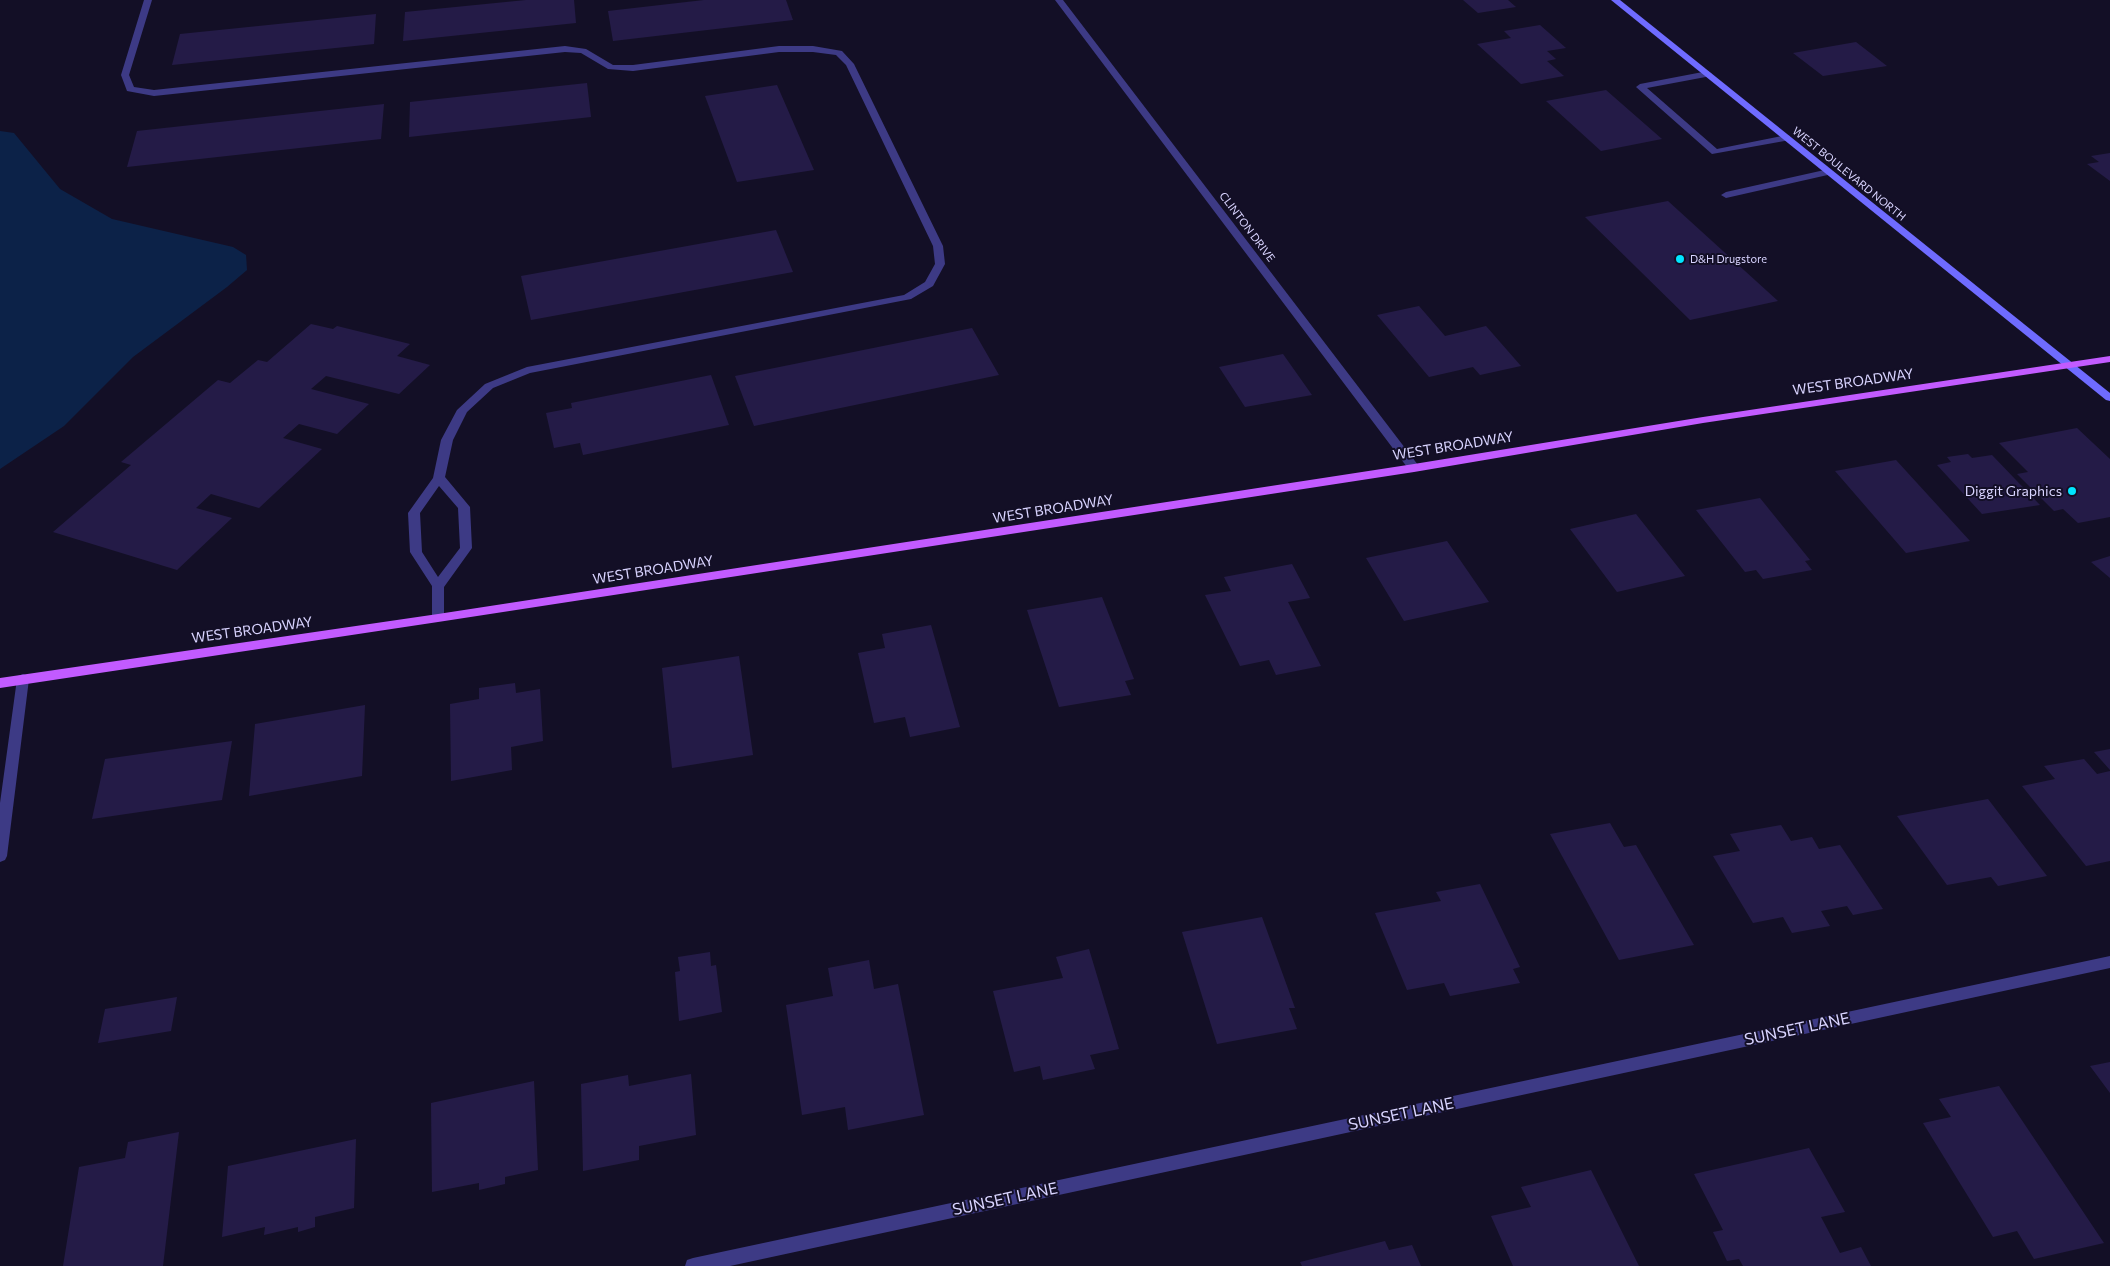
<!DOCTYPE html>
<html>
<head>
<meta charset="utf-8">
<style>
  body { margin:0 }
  canvas { display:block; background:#130f26 }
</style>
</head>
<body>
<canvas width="2110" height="1266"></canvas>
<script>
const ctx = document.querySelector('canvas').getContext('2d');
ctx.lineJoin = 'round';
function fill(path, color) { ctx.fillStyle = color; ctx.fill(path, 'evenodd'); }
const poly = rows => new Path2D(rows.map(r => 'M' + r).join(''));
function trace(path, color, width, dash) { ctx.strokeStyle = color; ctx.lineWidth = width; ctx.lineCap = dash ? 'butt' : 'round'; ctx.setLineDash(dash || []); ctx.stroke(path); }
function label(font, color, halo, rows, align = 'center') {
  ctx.font = font + ' Commissioner,sans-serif'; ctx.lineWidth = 4; ctx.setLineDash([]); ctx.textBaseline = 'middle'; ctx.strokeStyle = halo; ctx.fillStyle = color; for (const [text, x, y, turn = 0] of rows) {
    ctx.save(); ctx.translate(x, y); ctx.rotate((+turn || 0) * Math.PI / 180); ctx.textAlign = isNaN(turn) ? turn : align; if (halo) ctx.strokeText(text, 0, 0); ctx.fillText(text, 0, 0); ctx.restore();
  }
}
fill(poly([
  [0,131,14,133,60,189,112,219,233,247,246,255,247,270,227,287,133,357,64,426,0,469]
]), '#0c2248');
fill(poly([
  [526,0,574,0,576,23,403,41,405,12],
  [704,0,786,0,793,20,613,41,608,11],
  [1463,0,1508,0,1516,7,1478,13],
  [376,14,374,44,172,65,180,34],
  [1540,25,1566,48,1547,51,1556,59,1547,61,1564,76,1521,84,1477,44,1511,38,1504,31],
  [1856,42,1887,66,1823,76,1793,53],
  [587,83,591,117,409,137,410,102],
  [777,85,814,170,737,182,705,96],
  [1606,90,1662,139,1601,151,1546,101],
  [384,104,381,139,127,167,137,131],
  [2110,153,2110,181,2087,164,2099,162,2091,156],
  [1668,201,1778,301,1690,320,1585,217],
  [776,230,793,272,531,320,521,276],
  [1419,306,1445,336,1486,326,1521,366,1480,375,1473,367,1429,377,1377,315],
  [311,324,333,329,337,326,410,344,397,356,430,365,399,394,326,376,311,389,369,404,337,434,299,424,283,438,322,449,259,508,211,494,196,508,232,518,177,570,53,532,131,465,121,462,218,380,230,383,258,360,267,362],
  [972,328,999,375,754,426,735,376],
  [1283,354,1312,395,1245,407,1219,367],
  [711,375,729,425,583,455,580,443,554,448,546,413,572,408,571,403],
  [2077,428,2110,459,2110,517,2078,523,2063,509,2054,511,2017,474,2028,472,1999,443],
  [1968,454,1972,458,1992,455,2040,505,1982,514,1937,465,1951,462,1947,457],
  [1896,460,1970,541,1906,553,1835,471],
  [1760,498,1810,560,1805,561,1812,570,1763,579,1756,570,1745,572,1696,510],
  [1636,514,1685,576,1617,592,1570,529],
  [1447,541,1489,602,1404,621,1366,558],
  [2110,556,2110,578,2091,562],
  [1292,564,1310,598,1288,602,1321,666,1276,675,1269,660,1240,666,1205,595,1231,591,1224,577],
  [1102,597,1134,679,1125,681,1131,695,1059,707,1027,610],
  [931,625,960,727,910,737,905,717,874,723,858,653,885,648,882,634],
  [739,656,753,755,672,768,662,668],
  [515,683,516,693,540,689,543,741,511,747,512,770,451,781,450,704,479,699,479,688],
  [365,705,362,776,249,796,255,724],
  [232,741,222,800,92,819,105,759],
  [2110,749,2110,770,2094,752],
  [2084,759,2097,774,2110,771,2110,861,2086,866,2022,786,2055,779,2044,766],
  [1988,799,2047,876,1998,886,1991,877,1947,885,1897,816],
  [1610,823,1624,847,1636,845,1694,945,1619,960,1550,834],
  [1781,825,1791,841,1812,837,1819,849,1840,845,1883,909,1853,915,1847,906,1821,911,1830,926,1792,933,1783,917,1753,923,1713,856,1740,851,1730,834],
  [1480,884,1520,967,1513,969,1520,983,1450,996,1444,983,1407,990,1375,913,1441,901,1436,892],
  [1262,917,1295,1008,1289,1008,1297,1029,1217,1044,1182,932],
  [1089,949,1119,1049,1090,1055,1095,1069,1043,1080,1040,1066,1014,1072,993,991,1063,978,1056,957],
  [710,952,711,966,716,965,722,1012,679,1021,675,972,680,971,678,957],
  [869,960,874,989,898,984,924,1115,848,1130,845,1107,802,1115,786,1005,833,996,828,968],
  [177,997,171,1031,98,1043,105,1009],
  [2110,1062,2110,1093,2090,1066],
  [691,1074,696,1135,639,1146,639,1160,583,1171,581,1084,628,1075,629,1086],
  [534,1081,538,1170,505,1177,505,1184,479,1190,479,1183,432,1192,431,1103],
  [1999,1086,2104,1243,2034,1259,2017,1231,1993,1237,1923,1123,1951,1117,1939,1099],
  [179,1132,163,1266,63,1266,79,1167,125,1158,128,1142],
  [356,1139,354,1208,315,1217,315,1227,298,1232,298,1227,264,1235,265,1227,222,1237,228,1166],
  [1809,1148,1845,1212,1821,1217,1840,1253,1861,1247,1871,1266,1743,1266,1739,1259,1727,1261,1713,1232,1723,1230,1694,1174],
  [1591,1170,1639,1266,1513,1266,1491,1216,1531,1207,1521,1187],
  [1385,1241,1389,1250,1412,1245,1421,1266,1302,1266,1300,1262]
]), '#241b47');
fill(poly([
  [144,0,152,0,129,75,134,87,154,90,565,46,586,49,613,65,633,65,779,46,813,46,842,51,854,64,943,246,945,264,933,286,911,299,530,373,493,388,467,412,453,440,445,477,470,507,472,548,444,587,444,618,442,621,434,621,432,618,432,586,410,552,408,513,433,478,441,440,457,410,485,384,527,367,904,295,925,282,935,264,933,246,846,65,836,55,813,52,779,52,633,71,608,69,581,53,565,52,154,96,127,91,121,75,144,0],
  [439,486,458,508,460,548,438,577,422,552,420,513,439,486],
  [1708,71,1712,74,1711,76,1647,88,1717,149,1787,135,1790,136,1790,140,1712,154,1636,87,1640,84,1708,71],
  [1829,169,1834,172,1832,174,1726,198,1721,195,1726,192,1829,169]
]), '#3d3a85');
fill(poly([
  [1055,0,1063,0,1418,465,1420,468,1418,471,1410,471,1055,0],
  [23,674,28,676,29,679,7,856,5,860,0,862,0,803,17,679,18,676,23,674],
  [2110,956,2110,968,730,1266,685,1266,687,1260,693,1258,2110,956]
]), '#3d3a85');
fill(poly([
  [1611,0,1620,0,2110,393,2110,401,2106,400,1611,0]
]), '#6f6bff');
fill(poly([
  [2110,356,2110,362,1703,423,1414,472,438,622,0,688,0,678,438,614,1414,464,1703,417,2110,356]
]), '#c25bff');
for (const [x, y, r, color] of [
  [1680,259,5,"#00e5ff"],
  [2072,491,5,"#00e5ff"]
]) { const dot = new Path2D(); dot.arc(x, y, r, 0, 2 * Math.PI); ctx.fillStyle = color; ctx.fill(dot); trace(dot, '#130f26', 2); }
label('11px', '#d9d4ff', '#130f26', [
  ["WEST BOULEVARD NORTH",1849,174,39],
  ["CLINTON DRIVE",1247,227,53]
]);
label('11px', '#d9d4ff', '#130f26', [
  ["D&H Drugstore",1690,259]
], 'left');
label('14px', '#d9d4ff', '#130f26', [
  ["WEST BROADWAY",1853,382,-8],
  ["WEST BROADWAY",1453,446,-9],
  ["WEST BROADWAY",1053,509,-9],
  ["WEST BROADWAY",653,570,-9],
  ["WEST BROADWAY",252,630,-8]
]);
label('14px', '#d9d4ff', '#130f26', [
  ["Diggit Graphics",2062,491]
], 'right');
label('16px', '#d9d4ff', '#130f26', [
  ["SUNSET LANE",1797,1029,-12],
  ["SUNSET LANE",1401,1114,-12],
  ["SUNSET LANE",1005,1199,-12]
]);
</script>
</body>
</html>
